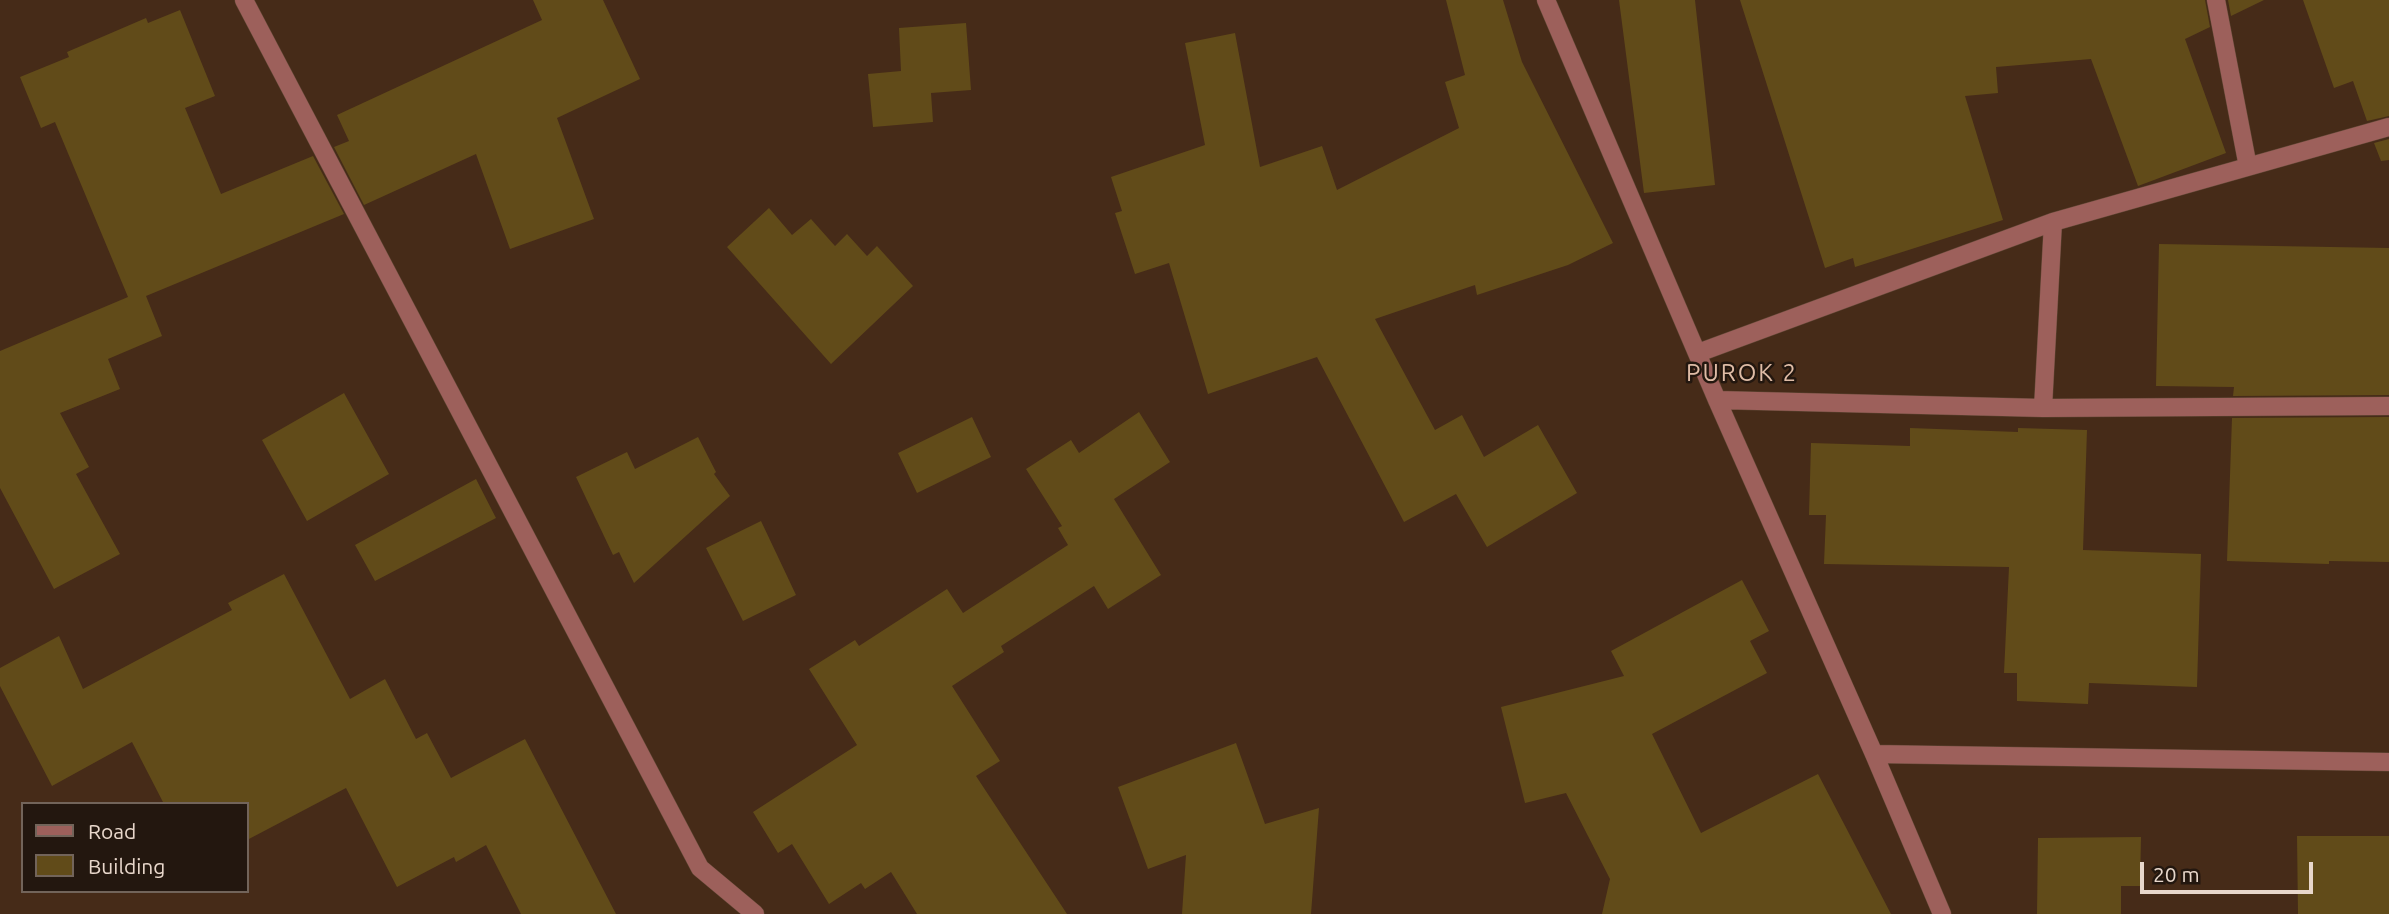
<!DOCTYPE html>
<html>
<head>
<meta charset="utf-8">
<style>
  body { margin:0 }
  #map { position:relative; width:2389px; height:914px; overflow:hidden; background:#462b18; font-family:Ubuntu,sans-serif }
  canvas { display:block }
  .legend { position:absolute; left:21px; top:802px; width:228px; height:91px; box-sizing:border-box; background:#23170f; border:2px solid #72645a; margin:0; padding:9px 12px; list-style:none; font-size:21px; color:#e8d7cb }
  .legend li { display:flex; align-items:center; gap:14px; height:35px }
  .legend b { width:35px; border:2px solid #72645a }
  .scale { position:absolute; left:2140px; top:862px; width:173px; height:32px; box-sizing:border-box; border:4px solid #e8d7cb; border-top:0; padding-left:9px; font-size:21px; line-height:24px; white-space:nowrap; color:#e8d7cb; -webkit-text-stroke:5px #23170f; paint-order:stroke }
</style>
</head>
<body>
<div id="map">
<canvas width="2389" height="914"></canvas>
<ul class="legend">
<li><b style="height:9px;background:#9d605b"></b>Road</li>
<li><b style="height:19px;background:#614b19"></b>Building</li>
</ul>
<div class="scale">20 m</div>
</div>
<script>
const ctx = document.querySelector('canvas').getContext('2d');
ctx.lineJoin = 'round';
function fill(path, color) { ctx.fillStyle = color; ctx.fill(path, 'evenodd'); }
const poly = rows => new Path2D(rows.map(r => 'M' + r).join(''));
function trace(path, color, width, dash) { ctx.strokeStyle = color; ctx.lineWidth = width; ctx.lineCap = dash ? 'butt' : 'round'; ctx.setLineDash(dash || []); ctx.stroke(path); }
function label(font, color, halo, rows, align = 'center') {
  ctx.font = font + ' Ubuntu,sans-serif'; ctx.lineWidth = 5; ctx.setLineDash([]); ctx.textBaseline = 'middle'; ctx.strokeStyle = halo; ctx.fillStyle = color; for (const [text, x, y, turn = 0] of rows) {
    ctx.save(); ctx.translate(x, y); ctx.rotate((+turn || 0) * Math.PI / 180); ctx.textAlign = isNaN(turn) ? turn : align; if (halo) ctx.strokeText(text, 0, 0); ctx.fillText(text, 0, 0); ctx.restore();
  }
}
fill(poly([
  [533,0,603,0,640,79,557,118,594,219,510,249,476,154,364,205,334,147,349,141,337,115,542,20],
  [1446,0,1503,0,1522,62,1613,243,1568,265,1477,295,1475,285,1375,319,1435,430,1462,415,1484,457,1538,425,1577,493,1487,547,1456,494,1404,522,1317,357,1208,394,1169,263,1135,274,1115,213,1122,211,1111,177,1205,145,1185,43,1235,33,1260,167,1322,146,1337,190,1459,128,1445,82,1465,75],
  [1619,0,1695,0,1715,185,1644,193],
  [1740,0,2205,0,2210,27,2185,39,2226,153,2138,186,2091,59,1996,67,1998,93,1965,96,2003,220,1855,267,1853,258,1825,268],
  [2228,0,2264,0,2231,16],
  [2303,0,2389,0,2389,116,2367,121,2353,81,2334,88],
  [180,10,215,96,185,108,221,194,313,156,344,214,146,296,162,336,108,359,120,389,60,413,89,467,76,474,120,554,54,589,0,488,0,351,128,297,55,122,41,128,20,77,69,57,67,52,146,18,148,23],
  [966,23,971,90,931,93,933,122,873,127,868,74,901,71,899,28],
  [2389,139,2389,160,2381,161,2374,143],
  [769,208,792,235,811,219,835,246,847,234,867,256,877,246,913,286,831,364,727,247],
  [2159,244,2389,248,2389,395,2233,396,2234,387,2156,386],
  [344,393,389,474,307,521,262,440],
  [1139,412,1170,462,1114,499,1161,575,1108,609,1094,586,1001,646,1004,652,952,686,1000,761,976,776,1067,914,917,914,891,872,865,889,861,883,829,904,792,844,778,853,753,812,857,745,809,669,855,640,859,646,947,589,963,613,1068,545,1058,528,1062,526,1026,469,1071,440,1079,453],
  [972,417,991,457,917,493,898,453],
  [2389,417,2389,562,2329,561,2329,564,2227,561,2232,418],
  [1910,428,2018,432,2018,428,2087,430,2083,550,2201,554,2197,687,2089,683,2088,704,2017,701,2017,673,2004,673,2009,567,1824,564,1826,515,1809,515,1811,443,1910,446],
  [698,437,716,472,714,474,730,496,634,583,619,552,613,555,576,477,627,452,635,469],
  [476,479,496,518,375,581,355,545],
  [761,521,796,595,743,621,706,548],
  [284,574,350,699,385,679,416,739,427,733,451,778,525,739,616,914,521,914,486,845,456,862,454,857,397,887,346,788,247,840,247,804,164,804,132,742,52,786,0,686,0,668,59,636,83,689,232,610,228,603],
  [1742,580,1769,631,1750,641,1767,673,1652,734,1701,833,1818,774,1891,914,1602,914,1610,879,1566,793,1525,803,1501,707,1624,676,1611,651],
  [1236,743,1265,824,1319,808,1311,914,1182,914,1186,855,1148,869,1118,787],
  [2297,836,2389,836,2389,914,2298,914],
  [2141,837,2140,886,2121,886,2121,914,2037,914,2038,838]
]), '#614b19');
const minor = poly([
  [244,0,700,868,755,914],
  [1546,0,1717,400,1874,754,1942,914],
  [2216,0,2248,167],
  [1698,353,2053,222],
  [1717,400,2043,408,2389,406],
  [2043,408,2053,222,2389,127],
  [1874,754,2389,762]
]);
trace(minor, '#604735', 19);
trace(minor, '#9d605b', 18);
ctx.letterSpacing = '2px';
label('24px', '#dfbca6', '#23170f', [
  ["PUROK 2",1742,373]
]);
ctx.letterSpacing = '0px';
</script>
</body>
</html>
